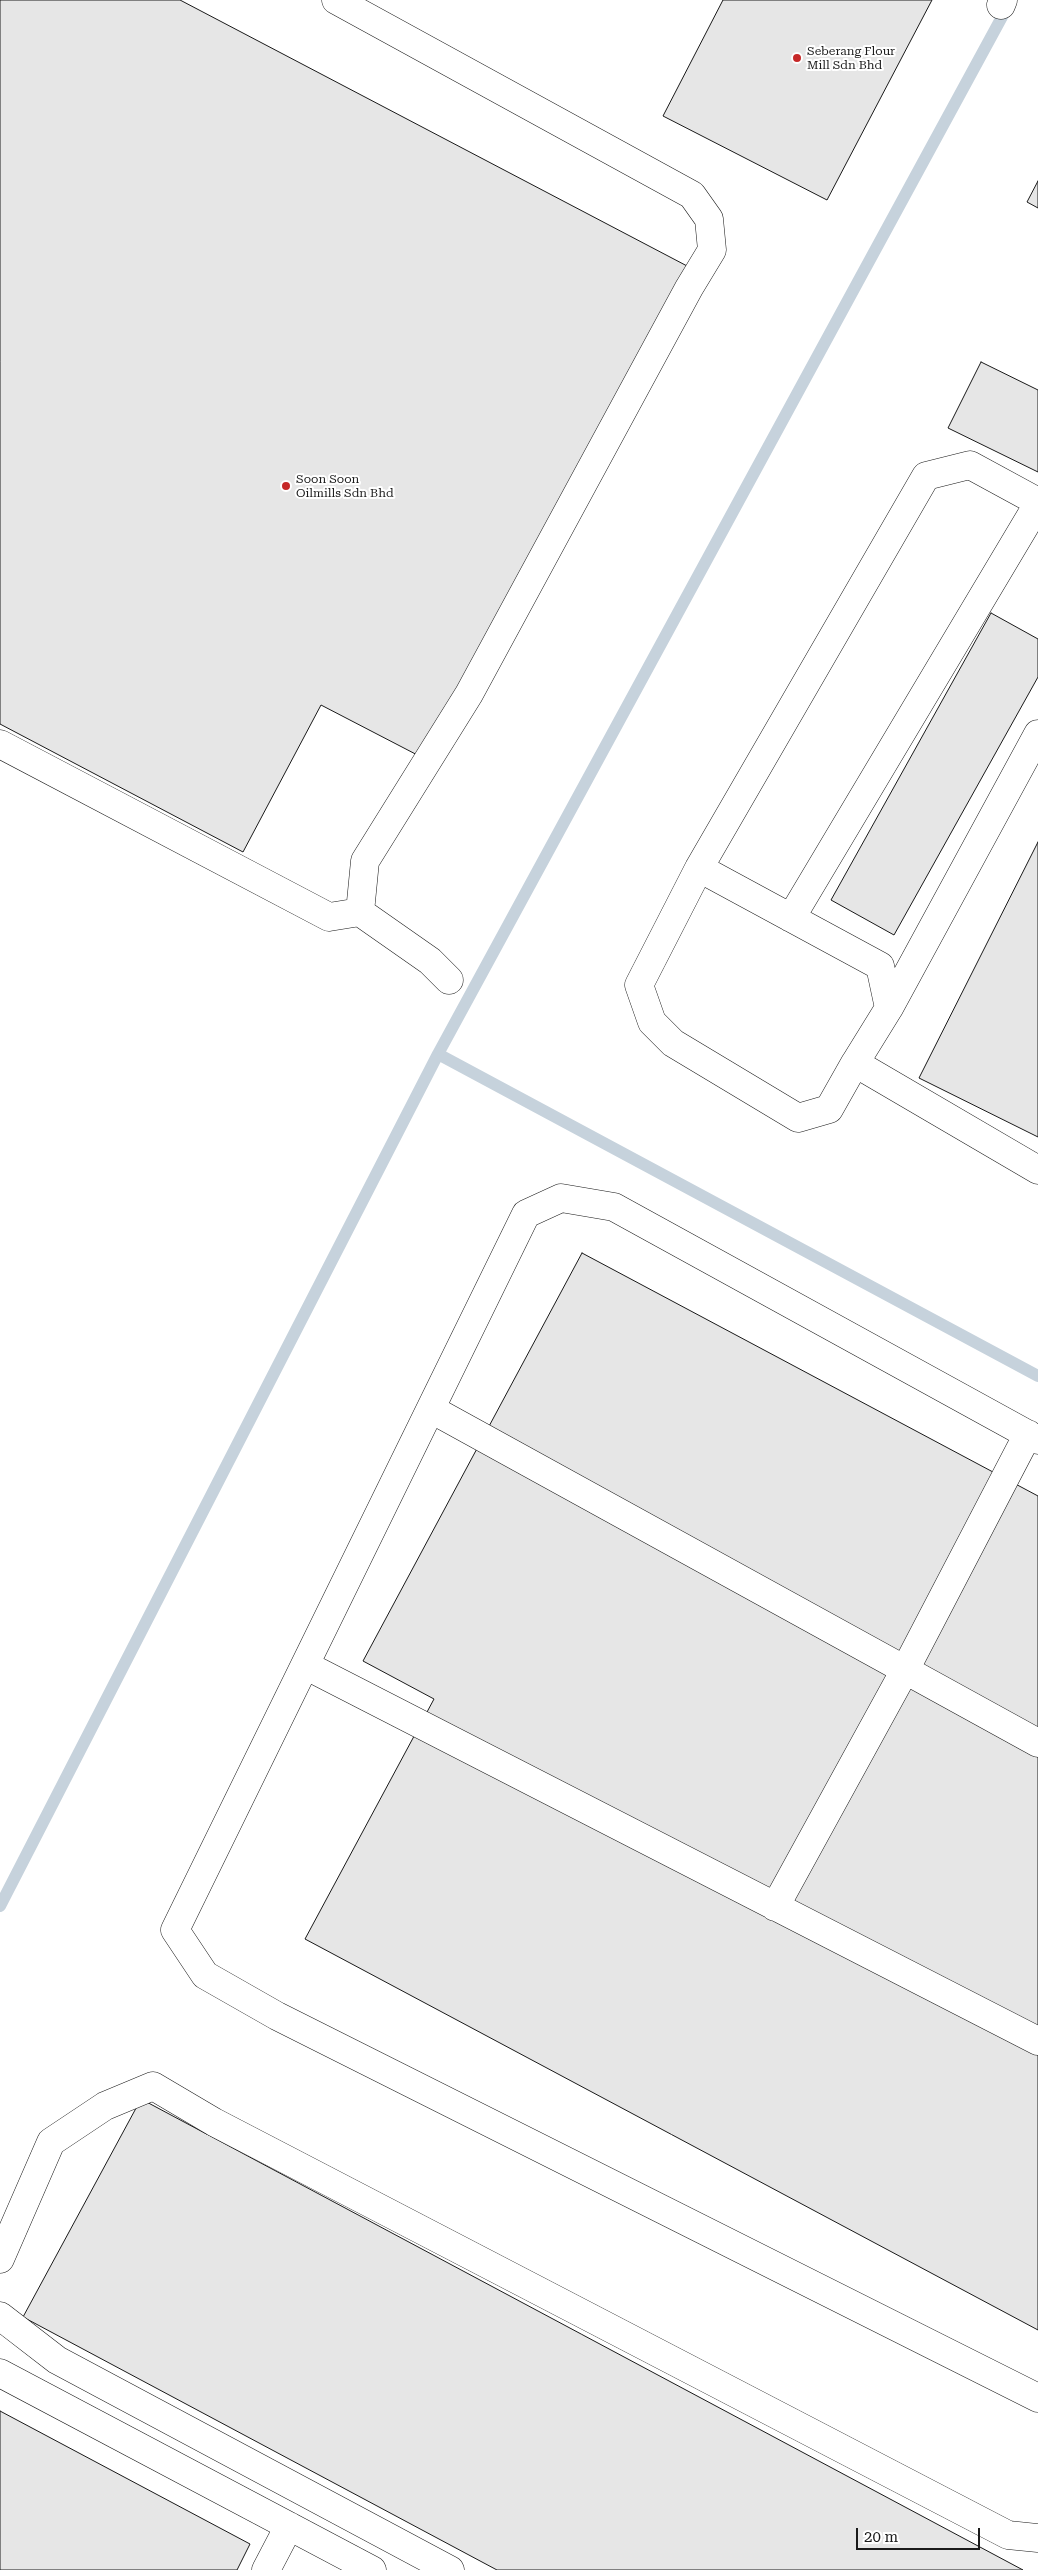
<!DOCTYPE html>
<html>
<head>
<meta charset="utf-8">
<style>
  body { margin:0 }
  #map { position:relative; width:1038px; height:2570px; overflow:hidden; background:#fff; font-family:"Roboto Serif",serif }
  canvas { display:block }
  .scale { position:absolute; left:856px; top:2528px; width:124px; height:22px; box-sizing:border-box; border:2px solid #1a1a1a; border-top:0; padding-left:6px; font-size:15px; line-height:18px; white-space:nowrap; color:#1a1a1a; -webkit-text-stroke:4px #fff; paint-order:stroke }
</style>
</head>
<body>
<div id="map">
<canvas width="1038" height="2570"></canvas>
<div class="scale">20 m</div>
</div>
<script>
const ctx = document.querySelector('canvas').getContext('2d');
ctx.lineJoin = 'round';
const poly = rows => new Path2D(rows.map(r => 'M' + r).join(''));
function trace(path, color, width, dash) { ctx.strokeStyle = color; ctx.lineWidth = width; ctx.lineCap = dash ? 'butt' : 'round'; ctx.setLineDash(dash || []); ctx.stroke(path); }
function fill(path, color) { ctx.fillStyle = color; ctx.fill(path, 'evenodd'); }
function label(font, color, halo, rows, align = 'center') {
  ctx.font = font + ' "Roboto Serif",serif'; ctx.lineWidth = 4; ctx.setLineDash([]); ctx.textBaseline = 'middle'; ctx.strokeStyle = halo; ctx.fillStyle = color; for (const [text, x, y, turn = 0] of rows) {
    ctx.save(); ctx.translate(x, y); ctx.rotate((+turn || 0) * Math.PI / 180); ctx.textAlign = isNaN(turn) ? turn : align; if (halo) ctx.strokeText(text, 0, 0); ctx.fillText(text, 0, 0); ctx.restore();
  }
}
trace(poly([
  [438,1054,1038,1376],
  [0,1906,438,1054,1009,4]
]), '#c6d2dc', 12);
const building = poly([
  [0,0,180,0,689,267,427,760,321,705,243,852,0,724,0,0],
  [723,0,932,0,827,200,663,116,723,0],
  [1038,181,1038,208,1027,202,1038,181],
  [981,362,1038,390,1038,472,948,428,981,362],
  [991,613,1038,639,1038,677,894,935,831,900,991,613],
  [1038,842,1038,1137,919,1078,1038,842],
  [582,1253,1038,1496,1038,2330,305,1939,434,1699,363,1661,582,1253],
  [141,2099,1023,2570,497,2570,23,2317,141,2099],
  [0,2411,250,2544,237,2570,0,2570,0,2411]
]);
fill(building, '#e6e6e6');
trace(building, '#1a1a1a', 1);
const minor = poly([
  [336,0,692,195,709,219,712,250,689,288,469,694,365,861,360,912,430,961,449,980],
  [1001,5,1003,0],
  [0,744,329,917,360,912],
  [699,868,880,966,889,1008,855,1063,1038,1170],
  [791,918,1038,504],
  [889,1008,1038,734],
  [855,1063,829,1109,798,1118,673,1043,652,1022,639,985,699,868,926,476,970,465,1038,502],
  [431,1409,1038,1743],
  [1038,1440,614,1207,561,1198,526,1214,175,1930,205,1975,277,2016,1038,2398],
  [305,1665,1038,2041],
  [775,1907,905,1670,1028,1434],
  [0,2259,51,2142,105,2106,153,2086,214,2122,1008,2535,1038,2538],
  [0,2316,57,2360,450,2570],
  [0,2373,372,2570],
  [266,2570,289,2526]
]);
trace(minor, '#1a1a1a', 29);
trace(minor, '#fff', 28);
for (const [x, y, r, color] of [
  [797,58,5,"#c62828"],
  [286,486,5,"#c62828"]
]) { const dot = new Path2D(); dot.arc(x, y, r, 0, 2 * Math.PI); ctx.fillStyle = color; ctx.fill(dot); trace(dot, '#fff', 2); }
label('12px', '#1a1a1a', '#fff', [
  ["Seberang Flour",807,51],
  ["Mill Sdn Bhd",807,65],
  ["Soon Soon",296,479],
  ["Oilmills Sdn Bhd",296,493]
], 'left');
</script>
</body>
</html>
